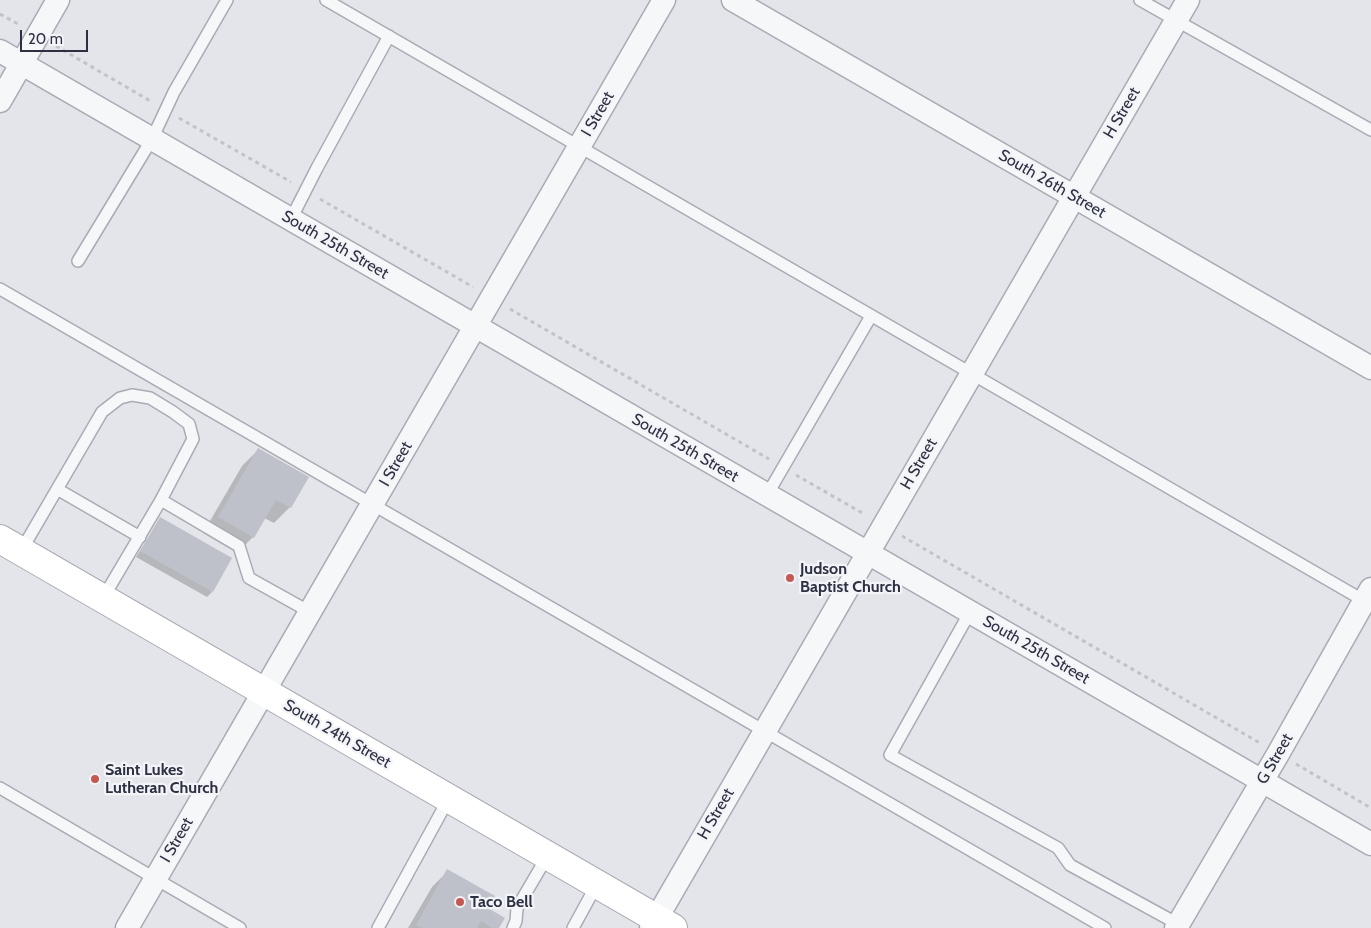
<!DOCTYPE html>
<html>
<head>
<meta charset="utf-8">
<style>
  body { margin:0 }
  #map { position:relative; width:1371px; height:928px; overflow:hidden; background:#e4e5ea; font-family:Cabin,sans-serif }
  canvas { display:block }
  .scale { position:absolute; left:20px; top:30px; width:68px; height:22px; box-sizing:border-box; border:2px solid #2d3041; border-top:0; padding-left:6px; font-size:15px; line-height:18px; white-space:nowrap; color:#2d3041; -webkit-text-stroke:4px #f3f4f8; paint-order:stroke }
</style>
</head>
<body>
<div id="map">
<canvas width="1371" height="928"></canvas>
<div class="scale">20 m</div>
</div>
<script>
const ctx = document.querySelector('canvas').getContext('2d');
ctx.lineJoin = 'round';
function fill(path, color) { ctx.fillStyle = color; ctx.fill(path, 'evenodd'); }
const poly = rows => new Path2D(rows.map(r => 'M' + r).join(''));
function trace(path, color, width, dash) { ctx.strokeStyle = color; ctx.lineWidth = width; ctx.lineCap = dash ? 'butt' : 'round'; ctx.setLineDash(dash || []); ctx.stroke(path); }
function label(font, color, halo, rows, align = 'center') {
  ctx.font = font + ' Cabin,sans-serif'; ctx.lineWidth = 4.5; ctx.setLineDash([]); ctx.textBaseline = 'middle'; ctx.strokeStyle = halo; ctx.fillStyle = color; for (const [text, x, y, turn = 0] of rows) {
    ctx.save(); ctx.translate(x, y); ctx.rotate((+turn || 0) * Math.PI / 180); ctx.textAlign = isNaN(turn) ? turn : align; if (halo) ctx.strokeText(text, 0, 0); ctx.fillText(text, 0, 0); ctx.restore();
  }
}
fill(poly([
  [258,450,290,507,274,523,264,518,253,537,237,553,203,533,242,466],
  [160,519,212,592,207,597,136,557],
  [448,871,487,909,498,928,408,928,432,887]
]), '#0003');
fill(poly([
  [258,448,309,477,291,508,276,500,254,538,218,517],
  [160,517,232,558,213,592,140,551],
  [447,869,495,896,488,908,505,918,499,928,492,928,481,921,477,928,422,928,416,925]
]), '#bec0ca');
const lane = poly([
  [326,0,1368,603],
  [1140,0,1371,130],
  [291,219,317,168,389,36],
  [78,261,152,139,174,92,227,0],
  [0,289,1105,928],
  [57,489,140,537],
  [767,495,871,316],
  [21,551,102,412,120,398,132,395,150,398,173,412,189,424,193,439,161,500],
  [103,598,161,500,239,546,249,578,310,612],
  [970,612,890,755,1058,848,1070,865,1178,924],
  [0,788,240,928],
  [378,928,449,798],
  [513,928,516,921,517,908,548,855],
  [573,928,597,884]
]);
const street = poly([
  [733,0,1371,368],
  [0,51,1371,844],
  [0,101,58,0],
  [127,928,664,0],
  [651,928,1188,0],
  [1176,928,1278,754,1371,589]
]);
const secondary = poly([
  [0,539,673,928]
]);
trace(lane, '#a9abb4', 14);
trace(street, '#a9abb4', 25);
trace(secondary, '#a9abb4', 30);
trace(poly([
  [0,14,18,24],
  [56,46,152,102],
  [179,118,291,182],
  [320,199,473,287],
  [510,309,769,459],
  [796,475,864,514],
  [902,536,1260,743],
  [1296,764,1371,808]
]), '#c2c3c9', 3, [4, 4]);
trace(lane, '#f6f7f9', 11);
trace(street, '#f6f7f9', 22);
trace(secondary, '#fff', 28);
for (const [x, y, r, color] of [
  [790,578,5,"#c45954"],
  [95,779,5,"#c45954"],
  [460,902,5,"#c45954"]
]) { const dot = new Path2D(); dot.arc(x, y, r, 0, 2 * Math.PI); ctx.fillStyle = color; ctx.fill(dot); trace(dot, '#f3f4f8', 2); }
label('16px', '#2d3041', '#f3f4f8', [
  ["H Street",1122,113,-60],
  ["I Street",598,114,-60],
  ["South 26th Street",1052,184,30],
  ["South 25th Street",335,245,30],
  ["South 25th Street",685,448,30],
  ["I Street",396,464,-60],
  ["H Street",919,464,-60],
  ["South 25th Street",1036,650,30],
  ["South 24th Street",337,734,30],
  ["G Street",1275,759,-60],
  ["H Street",716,814,-60],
  ["I Street",177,840,-60]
]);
label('bold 16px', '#2d3041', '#f3f4f8', [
  ["Judson",800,569],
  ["Baptist Church",800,587],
  ["Saint Lukes",105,770],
  ["Lutheran Church",105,788],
  ["Taco Bell",470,902]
], 'left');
</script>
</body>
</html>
